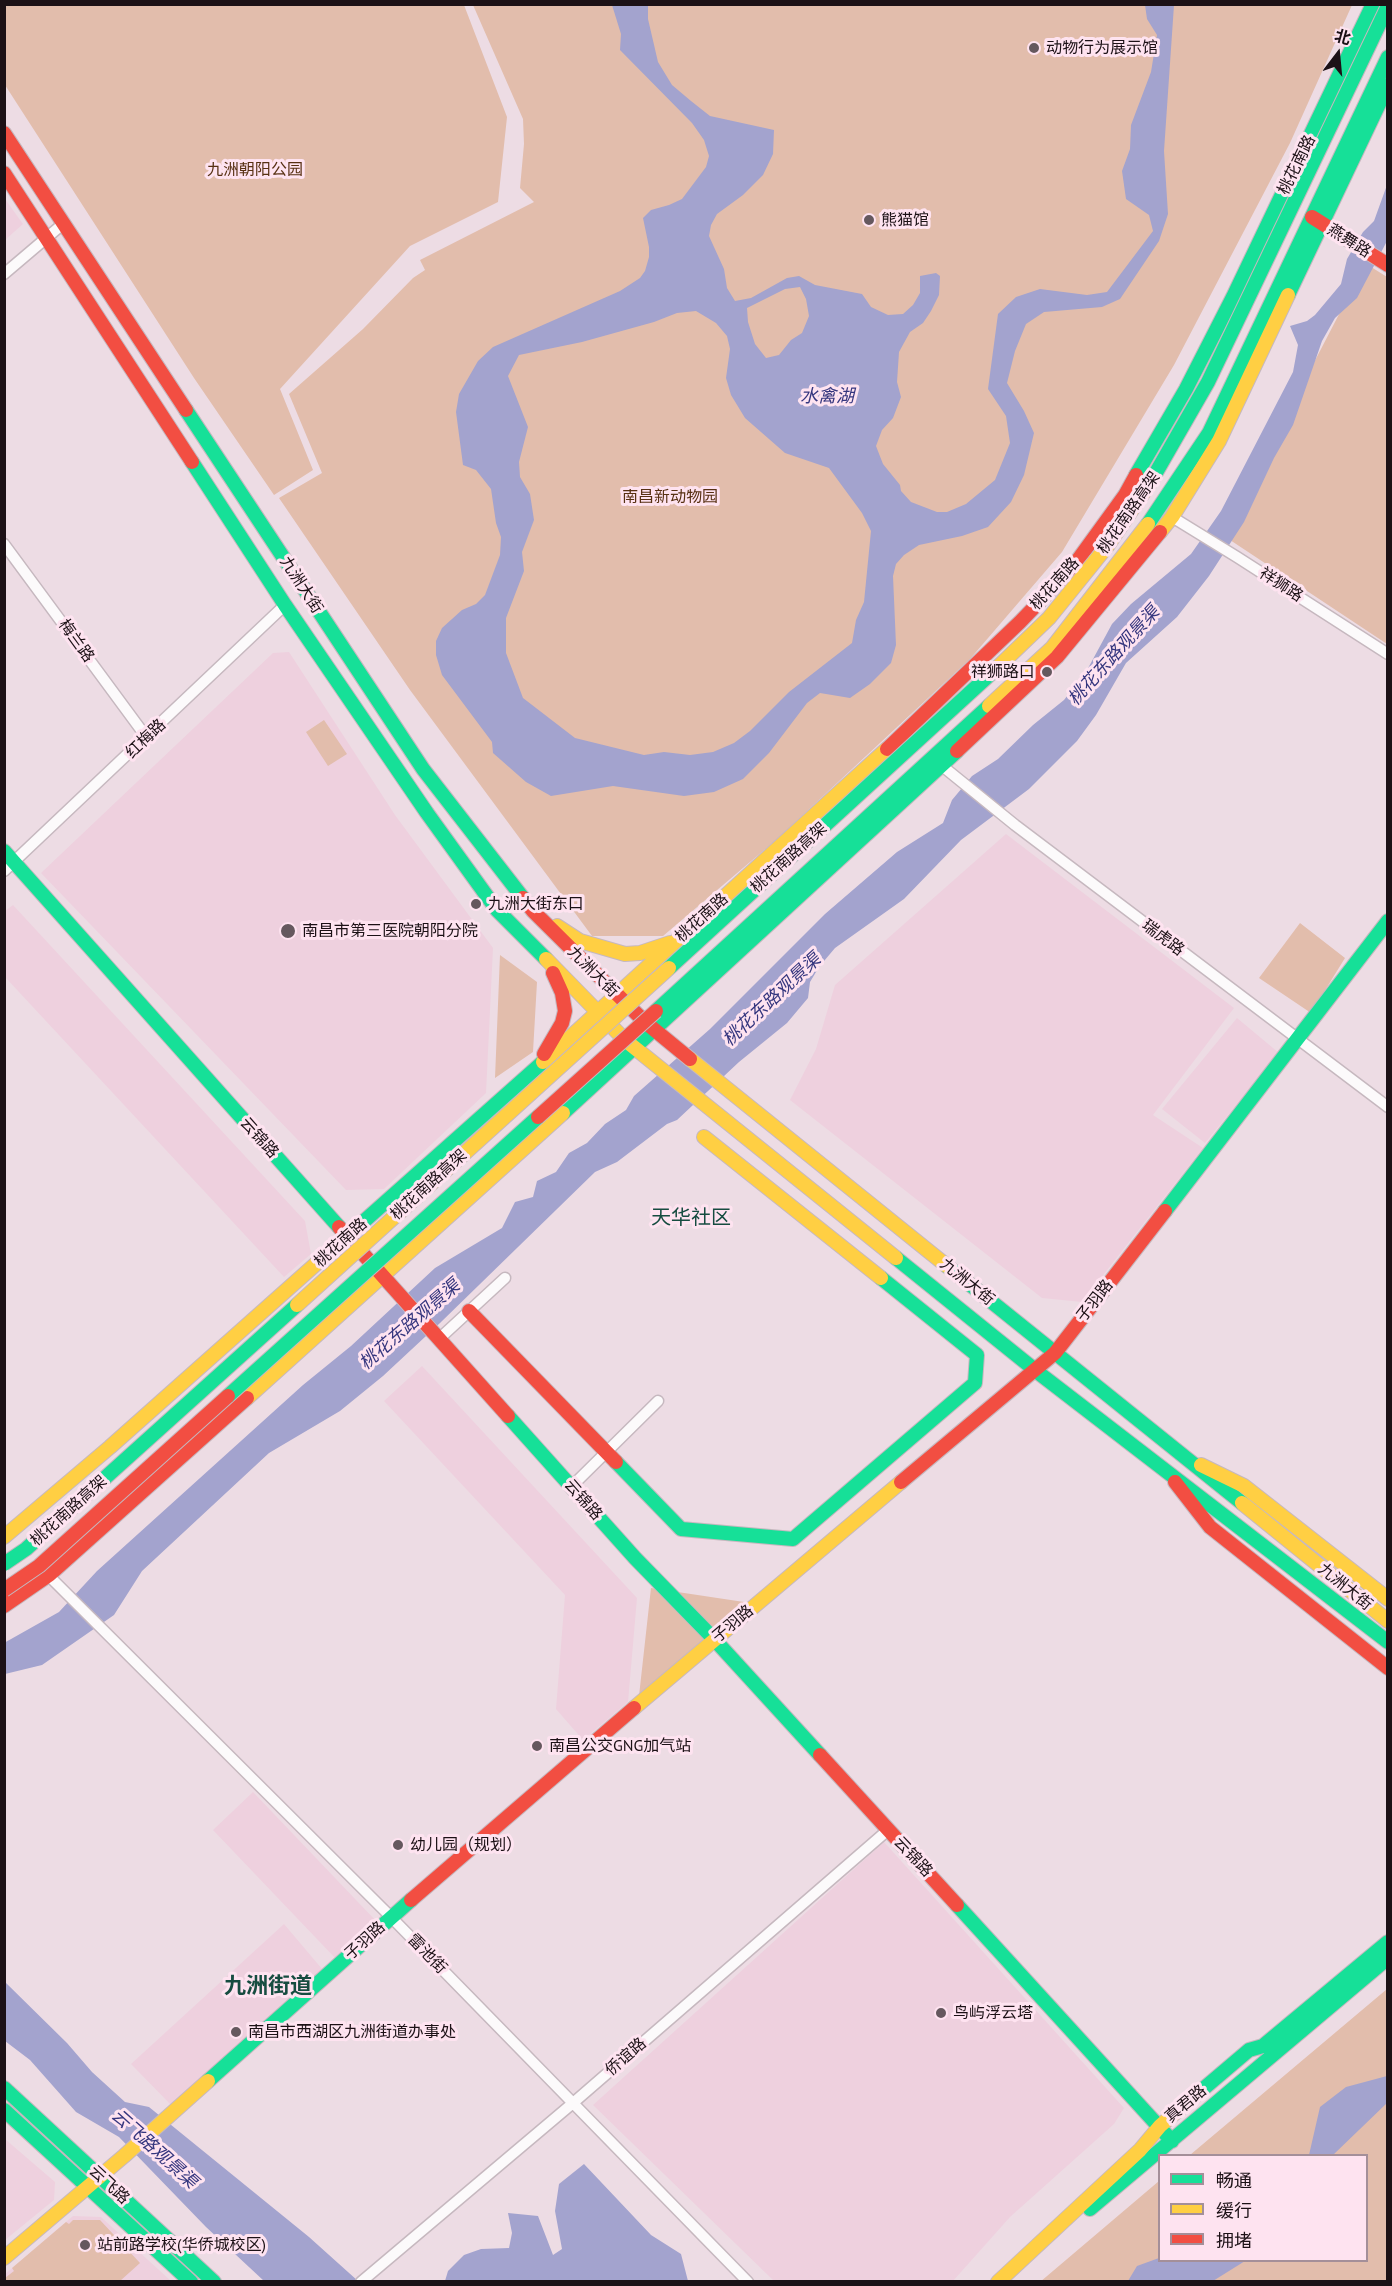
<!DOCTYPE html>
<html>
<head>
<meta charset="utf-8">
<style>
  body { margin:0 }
  #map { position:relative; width:1392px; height:2286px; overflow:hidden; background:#eddce4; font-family:"PT Sans","Noto Sans SC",sans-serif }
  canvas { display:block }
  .frame { position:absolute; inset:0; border:6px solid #1c1116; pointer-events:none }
  .legend { position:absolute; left:1158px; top:2154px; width:210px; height:108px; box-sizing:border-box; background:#fee3f0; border:2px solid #a48f99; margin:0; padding:8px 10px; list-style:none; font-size:18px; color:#1c1116 }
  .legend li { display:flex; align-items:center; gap:12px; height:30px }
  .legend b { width:30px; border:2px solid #a48f99 }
  .north { position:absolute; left:1308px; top:24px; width:60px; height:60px; -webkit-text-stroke:4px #fee3f0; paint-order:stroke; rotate:16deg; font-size:16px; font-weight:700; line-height:24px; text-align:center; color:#1c1116 }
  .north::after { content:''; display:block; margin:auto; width:21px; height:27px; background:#1c1116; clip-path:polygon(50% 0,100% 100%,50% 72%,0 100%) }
</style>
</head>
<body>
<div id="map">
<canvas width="1392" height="2286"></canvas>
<div class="frame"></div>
<ul class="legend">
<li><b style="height:8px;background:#16e098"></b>畅通</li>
<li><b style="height:8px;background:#ffcf43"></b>缓行</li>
<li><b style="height:8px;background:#f24e42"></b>拥堵</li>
</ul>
<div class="north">北</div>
</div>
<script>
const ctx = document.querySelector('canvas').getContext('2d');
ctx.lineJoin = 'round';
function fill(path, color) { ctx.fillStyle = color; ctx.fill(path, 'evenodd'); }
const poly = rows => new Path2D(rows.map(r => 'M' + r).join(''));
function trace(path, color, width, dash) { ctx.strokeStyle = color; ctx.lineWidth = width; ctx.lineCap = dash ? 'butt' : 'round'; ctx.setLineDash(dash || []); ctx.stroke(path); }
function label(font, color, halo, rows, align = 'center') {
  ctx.font = font + ' "PT Sans","Noto Sans SC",sans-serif'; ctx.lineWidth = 6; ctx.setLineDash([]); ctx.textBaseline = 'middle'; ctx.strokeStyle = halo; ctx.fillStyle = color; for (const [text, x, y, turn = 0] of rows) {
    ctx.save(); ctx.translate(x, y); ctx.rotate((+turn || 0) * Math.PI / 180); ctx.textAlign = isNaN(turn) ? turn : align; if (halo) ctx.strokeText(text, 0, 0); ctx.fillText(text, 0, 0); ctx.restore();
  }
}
fill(poly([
  [5,199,23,224,5,240,4,240],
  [289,652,395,815,493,948,486,1093,384,1189,346,1190,41,873,273,653],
  [1006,834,1234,1008,1153,1115,1203,1148,1082,1302,1042,1298,790,1100,816,1049,835,985],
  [13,905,305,1221,311,1254,284,1277,5,977,5,911],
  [1237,1018,1279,1053,1205,1143,1162,1109],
  [422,1366,637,1598,628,1702,583,1740,556,1709,565,1595,384,1401],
  [253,1792,377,1922,337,1960,213,1830],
  [884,1842,1124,2108,1114,2124,1010,2217,953,2281,774,2281,593,2105],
  [284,1924,328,1976,174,2108,131,2064],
  [5,2139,55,2182,54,2200,5,2240],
  [73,2216,101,2217,171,2281,5,2282,4,2275]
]), '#eed0de');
fill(poly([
  [4,5,464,5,507,117,498,202,410,246,280,389,313,470,274,495,194,378,5,85],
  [473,5,1352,5,1290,143,1174,365,1062,552,970,659,776,840,663,936,592,936,410,690,279,498,322,473,289,394,363,329,413,278,425,270,420,260,534,202,520,188,524,144,523,119],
  [1368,265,1387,277,1387,644,1224,536,1349,295],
  [324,720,347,754,328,766,306,732],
  [1300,923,1345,958,1311,1013,1259,978],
  [500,955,537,982,533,1052,495,1078],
  [651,1588,764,1605,637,1714],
  [1387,1989,1387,2281,1040,2282,1159,2181,1160,2260,1366,2260,1366,2156,1190,2155],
  [73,2220,100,2220,140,2263,120,2281,5,2281,5,2278,14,2271,12,2268,66,2222,69,2224]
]), '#e2bdac');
fill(poly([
  [612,5,648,5,648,19,658,62,672,85,691,101,710,116,774,130,773,154,763,175,743,195,717,214,711,225,709,236,724,269,727,288,735,301,751,298,787,278,799,276,815,285,862,294,871,307,888,315,903,314,913,305,920,293,920,276,936,273,940,276,939,295,931,311,923,323,910,332,899,352,897,382,901,397,893,418,882,430,876,446,883,464,900,485,901,491,911,502,937,512,947,512,966,504,995,480,1010,443,1006,416,988,389,998,314,1016,297,1040,289,1087,295,1107,292,1153,231,1149,215,1126,199,1122,171,1130,149,1131,125,1151,72,1157,35,1147,19,1145,5,1174,5,1164,151,1168,214,1159,241,1120,299,1102,307,1044,312,1026,324,1015,351,1007,383,1024,411,1034,433,1024,475,1011,502,988,527,962,536,919,545,904,555,896,564,893,576,896,645,891,663,870,684,850,698,820,693,807,703,769,753,743,779,714,792,684,796,613,786,551,796,526,782,493,753,492,742,442,675,436,655,436,641,442,628,462,610,476,604,485,595,500,555,501,537,496,523,491,489,476,470,463,465,456,412,459,394,478,361,493,347,620,291,640,278,645,271,649,257,649,247,643,218,651,210,669,205,682,199,706,167,709,156,704,140,692,123,620,50,621,34],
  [800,287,806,299,809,316,802,333,791,340,779,355,766,358,755,344,748,322,747,308,785,289],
  [696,311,716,323,727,336,730,349,726,378,731,395,745,418,785,453,829,468,862,513,871,531,864,602,856,620,852,643,789,692,750,731,734,743,713,752,690,755,664,752,644,755,575,738,523,698,506,653,506,618,524,571,522,552,534,520,530,494,520,477,519,462,528,427,508,376,519,355,582,342,654,322,677,313],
  [1387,185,1387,241,1357,298,1335,318,1322,341,1293,425,1274,458,1244,522,1209,576,1177,617,1126,663,1096,715,1077,741,1029,789,961,840,904,899,835,948,819,967,810,982,808,998,787,1023,739,1062,677,1120,667,1124,617,1162,595,1172,440,1323,383,1376,340,1411,269,1453,142,1571,114,1615,42,1665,5,1674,4,1643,59,1612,97,1571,303,1385,351,1346,435,1268,502,1228,515,1202,533,1197,537,1181,556,1172,569,1153,587,1143,605,1124,626,1110,634,1096,710,1029,825,914,897,852,943,823,952,800,972,776,998,759,1033,725,1064,700,1086,672,1112,624,1131,604,1191,554,1221,511,1293,372,1298,345,1290,326,1307,321,1315,315,1341,284,1347,259,1363,232,1374,221],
  [5,1982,67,2043,92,2072,125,2102,149,2107,309,2237,358,2281,264,2281,206,2227,119,2137,76,2112,30,2060,5,2041],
  [1387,2076,1387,2103,1333,2155,1309,2155,1320,2107,1346,2087],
  [584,2164,651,2235,681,2254,688,2281,445,2281,448,2271,464,2255,481,2249,509,2248,512,2233,508,2213,538,2216,553,2255,562,2249,555,2211,559,2184],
  [1159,2258,1160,2260,1245,2261,1213,2281,1128,2281,1137,2266]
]), '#a3a3ce');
const street = poly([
  [4,274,64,223],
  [1172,517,1237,557,1388,654],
  [4,544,147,738],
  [941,765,1015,825,1388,1107],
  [4,871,285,605],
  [440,1338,505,1278],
  [571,1487,658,1401],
  [45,1572,391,1917,748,2282],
  [361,2282,573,2103,888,1830]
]);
const fast = poly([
  [1288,295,1388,85],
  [186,410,423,769,523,898],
  [192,462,285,605,427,813,497,910,546,959],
  [1136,475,1186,389,1233,297,1373,4],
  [1148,524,1209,433,1388,57],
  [4,851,339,1227],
  [656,1011,989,706],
  [563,1113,957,751],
  [1165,1211,1388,921],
  [896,1258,1040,1374,1388,1642],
  [317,1263,543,1062],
  [947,1266,1242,1503],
  [508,1416,635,1558,714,1639,820,1755],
  [616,1462,681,1529,793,1539,975,1383,977,1355,881,1278],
  [957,1905,1172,2141],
  [208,2081,411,1900],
  [4,2088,214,2282],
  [4,2110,191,2282],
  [1176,2112,1249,2050,1263,2046,1388,1942],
  [1090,2209,1388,1958]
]);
const slow = poly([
  [1160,532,1172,517,1219,441,1288,295],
  [989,706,1052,648,1148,524],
  [557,926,580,941,625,954,640,953,670,943],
  [546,959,625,1040,896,1258],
  [690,1059,947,1266],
  [543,1062,887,749],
  [704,1137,881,1278],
  [247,1398,563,1113],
  [1201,1465,1244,1486,1388,1599],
  [1242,1503,1388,1621],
  [4,1537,110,1447,317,1263],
  [634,1708,901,1482],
  [4,2258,124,2156,208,2081],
  [998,2282,1140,2150,1160,2126,1176,2112]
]);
const jam = poly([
  [4,133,186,410],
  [4,173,192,462],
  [1312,217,1388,265],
  [887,749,1020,622,1072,568,1125,495,1136,475],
  [957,751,1057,657,1160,532],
  [523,898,533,911,645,1022,690,1059],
  [544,1054,562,1023,565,1011,562,993,553,973],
  [339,1227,508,1416],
  [469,1311,616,1462],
  [901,1482,1055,1353,1165,1211],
  [1175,1482,1210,1527,1388,1668],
  [4,1606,49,1575,247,1398],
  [820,1755,957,1905],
  [411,1900,634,1708]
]);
trace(street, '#c6b8bf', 13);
trace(fast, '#c6b8bf', 16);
trace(slow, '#c6b8bf', 16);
trace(jam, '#c6b8bf', 16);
trace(street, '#fcfafb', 10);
trace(fast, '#16e098', 14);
trace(slow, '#ffcf43', 14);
trace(jam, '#f24e42', 14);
const fastBridge = poly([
  [1150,483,1208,382,1388,6],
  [669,968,998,667],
  [228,1396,538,1117],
  [4,1564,26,1549,297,1305]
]);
const slowBridge = poly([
  [998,667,1049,618,1108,545,1150,483],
  [297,1305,669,968]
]);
const jamBridge = poly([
  [538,1117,656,1011],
  [4,1590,39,1566,228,1396]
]);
trace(fastBridge, '#c6b8bf', 16, []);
trace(slowBridge, '#c6b8bf', 16, []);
trace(jamBridge, '#c6b8bf', 16, []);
trace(fastBridge, '#16e098', 14);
trace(slowBridge, '#ffcf43', 14);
trace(jamBridge, '#f24e42', 14);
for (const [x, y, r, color] of [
  [1034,48,6,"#65585e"],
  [869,220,6,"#65585e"],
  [1047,672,6,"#65585e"],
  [476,904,6,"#65585e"],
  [288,931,8,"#65585e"],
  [537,1746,6,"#65585e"],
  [398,1845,6,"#65585e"],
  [941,2013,6,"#65585e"],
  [236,2032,6,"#65585e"],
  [85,2245,6,"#65585e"]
]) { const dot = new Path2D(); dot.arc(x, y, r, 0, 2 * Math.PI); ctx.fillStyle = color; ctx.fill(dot); trace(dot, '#fee3f0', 2); }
label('16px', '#1c1116', '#fee3f0', [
  ["动物行为展示馆",1046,48],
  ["熊猫馆",881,220],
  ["祥狮路口",1035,672,"right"],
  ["九洲大街东口",488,904],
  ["南昌市第三医院朝阳分院",302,931],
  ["南昌公交GNG加气站",549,1746],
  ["幼儿园（规划）",410,1845],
  ["鸟屿浮云塔",953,2013],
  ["南昌市西湖区九洲街道办事处",248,2032],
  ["站前路学校(华侨城校区)",97,2245]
], 'left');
label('16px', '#1c1116', '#fee3f0', [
  ["桃花南路",1297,165,-64],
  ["燕舞路",1349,241,32],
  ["桃花南路高架",1129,513,-55],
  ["桃花南路",1055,584,-48],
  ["九洲大街",301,585,57],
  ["祥狮路",1281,585,33],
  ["梅兰路",76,641,54],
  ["红梅路",146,739,-44],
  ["桃花南路高架",789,858,-42],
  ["桃花南路",702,918,-42],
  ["瑞虎路",1163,938,37],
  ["九洲大街",593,972,45],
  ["云锦路",259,1138,48],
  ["桃花南路高架",429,1185,-42],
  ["桃花南路",341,1243,-42],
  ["九洲大街",967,1282,39],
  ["子羽路",1095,1301,-52],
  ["云锦路",583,1500,49],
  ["桃花南路高架",69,1511,-42],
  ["九洲大街",1345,1587,39],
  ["子羽路",733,1624,-40],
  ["云锦路",913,1857,47],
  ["子羽路",365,1941,-42],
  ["雷池街",427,1954,46],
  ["侨谊路",626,2057,-41],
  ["真君路",1186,2104,-40],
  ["云飞路",109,2185,43]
]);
label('16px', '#573012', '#fee3f0', [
  ["九洲朝阳公园",255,170],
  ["南昌新动物园",670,497]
]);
label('italic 18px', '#35367e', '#fee3f0', [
  ["水禽湖",827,397],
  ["桃花东路观景渠",1114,656,-48],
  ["桃花东路观景渠",772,1000,-43],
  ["桃花东路观景渠",410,1325,-41],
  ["云飞路观景渠",154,2149,42]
]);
label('20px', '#164c40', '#fee3f0', [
  ["天华社区",691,1218]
]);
label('bold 22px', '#164c40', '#fee3f0', [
  ["九洲街道",268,1987]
]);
</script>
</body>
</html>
